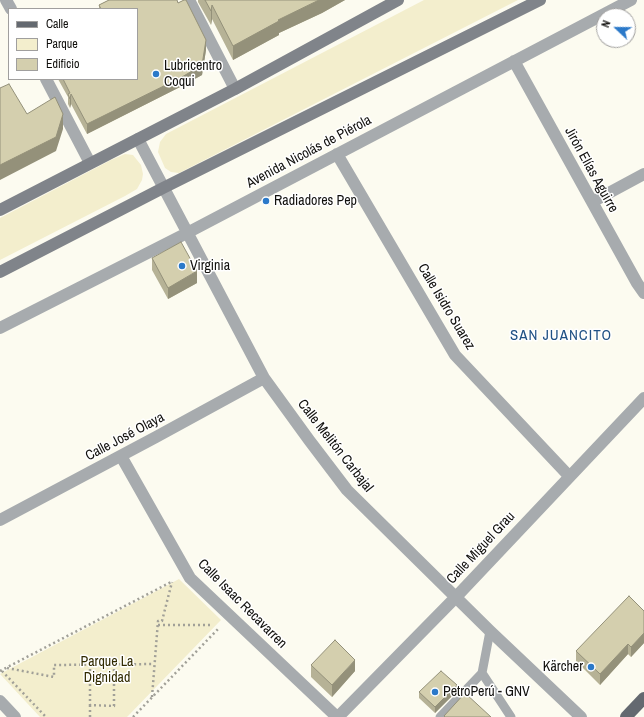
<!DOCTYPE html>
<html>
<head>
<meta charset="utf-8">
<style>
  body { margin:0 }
  #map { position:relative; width:644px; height:717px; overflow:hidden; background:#fcfbf0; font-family:"Archivo Narrow",sans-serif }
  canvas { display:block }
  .legend { position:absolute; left:8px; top:8px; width:130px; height:72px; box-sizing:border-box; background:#fff; border:1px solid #a09f9e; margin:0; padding:5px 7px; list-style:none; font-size:12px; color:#11100d }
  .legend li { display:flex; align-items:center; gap:8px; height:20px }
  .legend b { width:20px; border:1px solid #a09f9e }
  .north { position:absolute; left:596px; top:8px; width:40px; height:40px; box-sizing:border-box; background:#fff; border:1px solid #a09f9e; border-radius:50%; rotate:292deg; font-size:11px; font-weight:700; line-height:16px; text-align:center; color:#11100d }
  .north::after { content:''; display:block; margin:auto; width:14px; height:18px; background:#2b79c9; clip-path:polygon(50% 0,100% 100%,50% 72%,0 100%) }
</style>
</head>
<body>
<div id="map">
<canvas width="644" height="717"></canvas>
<ul class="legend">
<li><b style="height:5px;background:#646970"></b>Calle</li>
<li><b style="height:11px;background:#f3eecd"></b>Parque</li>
<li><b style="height:11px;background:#d4cfae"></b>Edificio</li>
</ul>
<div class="north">N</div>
</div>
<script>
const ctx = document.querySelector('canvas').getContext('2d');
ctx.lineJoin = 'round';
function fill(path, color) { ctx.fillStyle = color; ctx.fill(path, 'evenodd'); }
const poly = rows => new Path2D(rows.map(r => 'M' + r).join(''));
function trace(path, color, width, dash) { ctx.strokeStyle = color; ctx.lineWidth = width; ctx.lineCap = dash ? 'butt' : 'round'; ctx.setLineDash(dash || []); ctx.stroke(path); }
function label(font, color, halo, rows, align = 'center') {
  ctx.font = font + ' "Archivo Narrow",sans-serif'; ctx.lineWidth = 3; ctx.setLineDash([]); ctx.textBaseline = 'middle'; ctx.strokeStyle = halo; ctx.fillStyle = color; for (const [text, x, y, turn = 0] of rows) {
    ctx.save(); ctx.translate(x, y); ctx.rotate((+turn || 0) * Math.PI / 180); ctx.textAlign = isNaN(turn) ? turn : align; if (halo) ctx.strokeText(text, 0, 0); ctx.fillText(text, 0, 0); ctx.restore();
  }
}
fill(poly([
  [424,0,518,0,179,173,171,172,165,168,158,152,160,142,166,134],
  [125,154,133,155,141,165,143,174,142,180,137,189,125,196,0,260,0,218,111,160],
  [179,579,221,620,127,717,40,717,0,674]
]), '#f3eecd');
trace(poly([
  [158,625,213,625],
  [90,664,90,705,114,706,114,664],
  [7,668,54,677,54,665,154,664],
  [0,671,173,581],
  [2,671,46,717],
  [152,697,158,621,162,621,172,582],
  [90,705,90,717],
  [133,717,219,628]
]), '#a1a098', 2.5, [2, 3]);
trace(poly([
  [482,673,511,717],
  [440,717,482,673,490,631]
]), '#a7abae', 9);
trace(poly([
  [6,0,11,9],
  [189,0,235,89],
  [514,61,637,283,644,293],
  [46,79,90,163],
  [138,139,264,378,309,440,347,490,490,631,581,717],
  [337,154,455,355,569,476],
  [592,202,644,174],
  [0,328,187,233,631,0],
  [121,456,190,578,337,717],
  [0,520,156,437,264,378],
  [0,701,15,717],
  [338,717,456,597,644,398]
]), '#a7abae', 12);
trace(poly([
  [0,210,235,89,398,0],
  [0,272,163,188,540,0]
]), '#80848a', 12);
trace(poly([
  [626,717,644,698]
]), '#646970', 12);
fill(poly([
  [109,0,177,0,178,3,184,0,186,0,206,40,206,50,202,75,182,86,87,134,71,104,70,108,68,104,68,97,58,79,137,79,137,9,99,9,99,5],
  [198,0,345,0,322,13,279,33,279,35,233,60,212,19,211,25,198,2],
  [152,258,197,283,168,299,152,270],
  [644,611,644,643,631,657,628,654,600,685,576,661,576,651],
  [311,665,355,671,332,697,311,677],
  [457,691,435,713,419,698,419,692]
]), '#b6b296');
fill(poly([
  [319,0,345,0,322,13,279,33,279,35,233,60,233,46,278,20],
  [212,5,212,19,211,25,211,11],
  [206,40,206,50,202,75,182,86,87,134,87,124],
  [71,94,71,104,70,108,70,99],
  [63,114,63,129,56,151,0,180,0,165],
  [197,271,197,283,168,299,168,288],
  [644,633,644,643,631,657,631,647],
  [628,644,628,654,600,685,600,674],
  [355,660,355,671,332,697,332,685],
  [457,685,457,691,435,713,435,707]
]), '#94917a');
const building = poly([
  [109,0,177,0,178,3,184,0,186,0,206,40,202,65,182,77,87,124,71,94,70,99,68,94,70,93,63,79,137,79,137,9,101,9,99,5,109,0],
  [205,0,319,0,278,20,279,21,233,46,212,5,211,11,205,0],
  [9,84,27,114,55,97,63,114,56,137,0,165,0,88,9,84],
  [181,242,197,271,168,288,152,258,181,242],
  [629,596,644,611,644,633,631,647,628,644,600,674,576,651,629,596],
  [335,640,355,660,332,685,311,665,335,640],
  [441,671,457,685,435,707,419,692,441,671],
  [465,693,491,717,445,717,444,716,465,693]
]);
fill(building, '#d4cfae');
trace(building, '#94917a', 1);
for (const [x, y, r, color] of [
  [156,74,4,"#2b79c9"],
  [266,201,4,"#2b79c9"],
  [182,266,4,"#2b79c9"],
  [591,667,4,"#2b79c9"],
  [435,692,4,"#2b79c9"]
]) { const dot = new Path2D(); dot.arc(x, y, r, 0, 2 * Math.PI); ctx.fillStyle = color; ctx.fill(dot); trace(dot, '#fff', 1.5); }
label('14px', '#11100d', '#fff', [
  ["Lubricentro",164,66],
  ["Coqui",164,82],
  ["Radiadores Pep",274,201],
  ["Virginia",190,266],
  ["Kärcher",583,667,"right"],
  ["PetroPerú - GNV",443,692]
], 'left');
label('14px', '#11100d', '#fff', [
  ["Avenida Nicolás de Piérola",309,152,-28],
  ["Jirón Elías Aguirre",591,170,61],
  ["Calle Isidro Suarez",446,307,59],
  ["Calle José Olaya",125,437,-28],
  ["Calle Melitón Carbajal",335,446,52],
  ["Calle Miguel Grau",481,548,-47],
  ["Calle Isaac Recavarren",242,604,45]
]);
label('14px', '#312a00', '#fff', [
  ["Parque La",107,662],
  ["Dignidad",107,678]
]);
ctx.letterSpacing = '1px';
label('15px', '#205184', '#fff', [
  ["SAN JUANCITO",561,336]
]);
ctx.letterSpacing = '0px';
</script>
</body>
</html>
